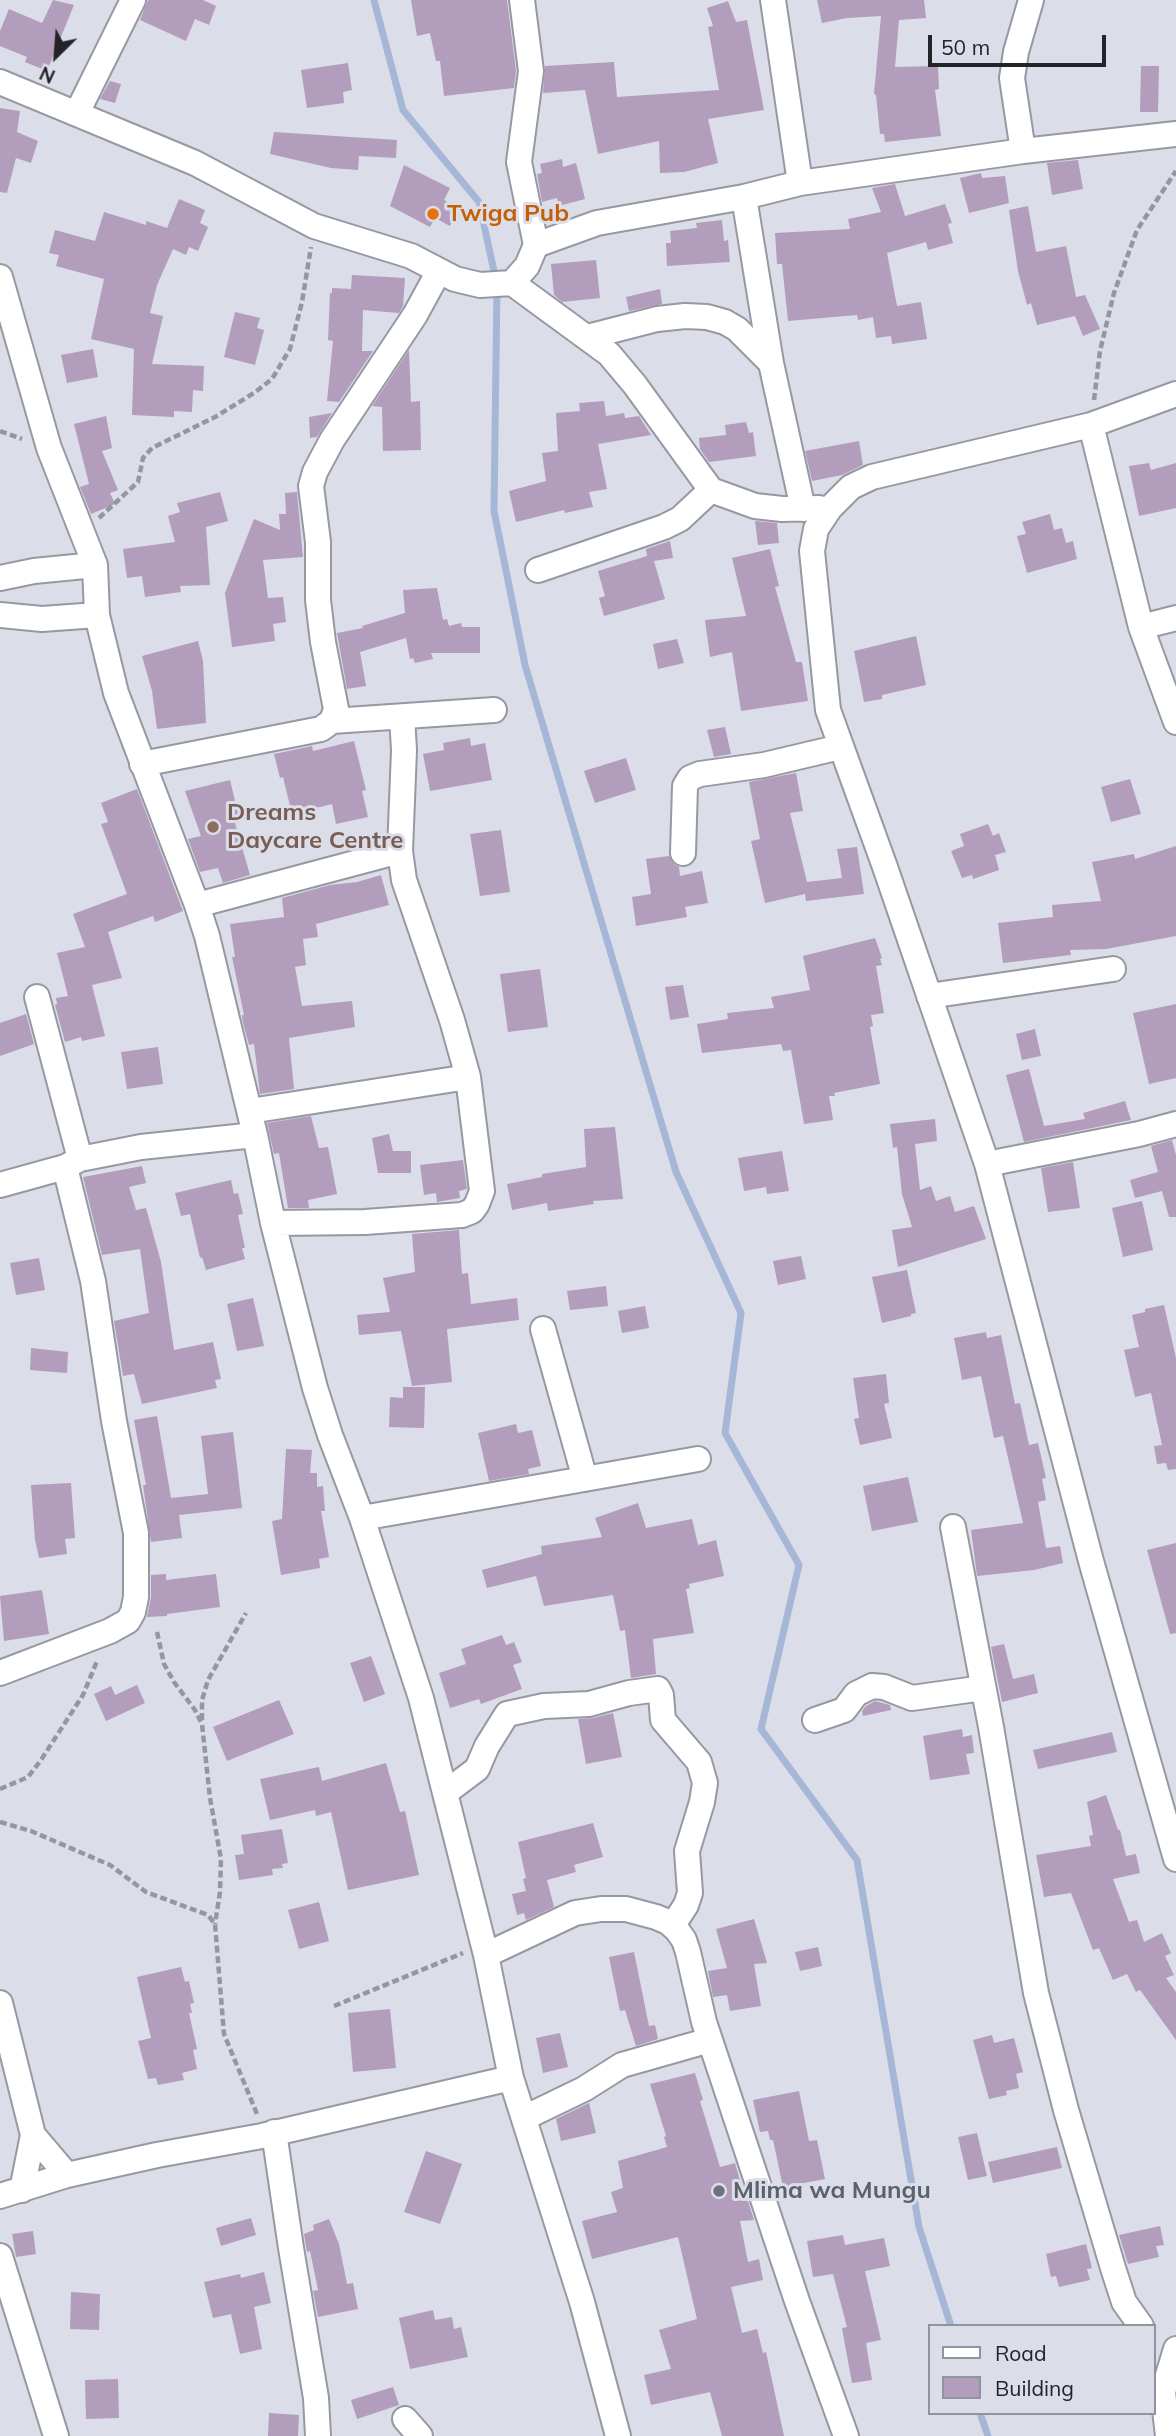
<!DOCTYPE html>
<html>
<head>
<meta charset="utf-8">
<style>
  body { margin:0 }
  #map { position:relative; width:1176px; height:2436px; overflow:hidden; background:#dbdee9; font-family:Mulish,sans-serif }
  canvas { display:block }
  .legend { position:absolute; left:928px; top:2324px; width:228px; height:91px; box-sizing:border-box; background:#dbdee9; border:2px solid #91949c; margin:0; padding:9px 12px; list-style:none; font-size:21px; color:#232428 }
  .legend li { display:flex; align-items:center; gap:14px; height:35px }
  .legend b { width:35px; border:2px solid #91949c }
  .north { position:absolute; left:21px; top:21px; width:70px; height:70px; -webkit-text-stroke:5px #dbdee9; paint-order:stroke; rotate:205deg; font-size:19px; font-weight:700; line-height:28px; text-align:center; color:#232428 }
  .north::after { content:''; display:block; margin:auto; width:24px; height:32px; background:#232428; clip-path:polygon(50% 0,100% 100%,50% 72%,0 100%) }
  .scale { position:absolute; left:928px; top:35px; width:178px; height:32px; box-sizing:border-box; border:4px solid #232428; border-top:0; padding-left:9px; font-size:21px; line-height:24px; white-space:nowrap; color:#232428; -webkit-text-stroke:5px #dbdee9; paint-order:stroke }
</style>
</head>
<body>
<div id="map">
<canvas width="1176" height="2436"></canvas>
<ul class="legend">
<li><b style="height:9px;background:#fff"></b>Road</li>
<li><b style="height:19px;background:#b29dbc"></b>Building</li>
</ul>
<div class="north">N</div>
<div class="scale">50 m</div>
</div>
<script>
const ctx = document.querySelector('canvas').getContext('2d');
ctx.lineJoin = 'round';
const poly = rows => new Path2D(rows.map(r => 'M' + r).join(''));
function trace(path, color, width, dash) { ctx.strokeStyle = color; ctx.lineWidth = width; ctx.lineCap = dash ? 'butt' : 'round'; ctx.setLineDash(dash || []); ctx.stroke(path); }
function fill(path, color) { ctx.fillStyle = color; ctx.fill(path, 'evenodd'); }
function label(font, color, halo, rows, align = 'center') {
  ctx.font = font + ' Mulish,sans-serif'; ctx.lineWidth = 6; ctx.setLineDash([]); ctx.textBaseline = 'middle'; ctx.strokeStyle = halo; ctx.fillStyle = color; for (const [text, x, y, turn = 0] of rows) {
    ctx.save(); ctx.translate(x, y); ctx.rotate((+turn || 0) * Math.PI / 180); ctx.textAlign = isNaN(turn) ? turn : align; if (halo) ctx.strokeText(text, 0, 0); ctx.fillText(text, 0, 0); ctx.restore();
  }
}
trace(poly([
  [374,0,403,110,479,202,497,285,494,511,525,665,676,1172,741,1313,725,1433,799,1565,761,1729,857,1860,919,2227,951,2326],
  [980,2413,988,2436]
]), '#a6b6d6', 7);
fill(poly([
  [53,0,74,5,47,71,25,62,27,57,0,46,0,31,9,9,42,23],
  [148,0,203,0,216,6,209,25,195,19,186,41,140,20],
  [411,0,507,0,516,71,514,88,444,96,440,61,436,61,430,33,417,36],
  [817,0,924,0,926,18,899,20,895,67,938,66,939,89,935,90,941,136,885,142,884,134,880,134,876,95,874,94,881,16,847,18,822,23],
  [728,1,736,22,747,20,764,110,708,119,718,163,684,172,660,173,659,141,598,154,585,90,543,93,545,66,614,62,617,97,719,90,708,27,713,26,707,8],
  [348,63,352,90,343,92,344,103,307,108,301,70],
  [1141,66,1159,66,1158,112,1140,112],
  [110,81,121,84,115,103,100,99],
  [0,108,20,111,17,132,38,141,31,163,16,158,7,193,0,192],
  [274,132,397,140,396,158,359,156,358,170,331,168,270,154],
  [562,159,563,167,576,163,585,199,559,206,557,198,542,202,537,174,542,173,540,164],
  [1078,160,1083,189,1052,195,1047,163],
  [404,165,450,188,444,200,459,208,450,226,435,218,430,227,390,206],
  [981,173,982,178,1005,176,1009,203,969,213,960,178],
  [895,184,905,216,945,204,952,223,948,224,953,243,928,250,926,242,887,253,897,306,921,302,927,339,892,344,891,336,876,338,873,317,858,320,857,315,788,321,782,264,777,264,775,233,850,229,848,219,881,212,872,188],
  [179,199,205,210,200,223,208,227,198,251,189,247,186,255,173,249,157,285,150,313,163,316,152,364,204,366,203,391,193,390,192,412,174,411,174,417,132,415,134,349,91,339,104,279,56,266,59,255,49,253,55,230,95,241,104,212,146,225,146,221,167,228],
  [1028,206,1036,252,1066,246,1076,297,1085,295,1100,329,1083,336,1075,316,1037,325,1031,303,1027,305,1018,271,1009,210],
  [722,220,724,241,728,240,730,262,667,266,666,243,671,243,670,231,697,228,696,223],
  [596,260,600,298,562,302,554,295,551,264],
  [352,275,405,278,403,306,399,313,363,310,362,351,373,351,339,402,327,401,333,341,328,340,330,293,332,293,332,288,351,289],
  [660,289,662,304,629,311,626,297],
  [235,312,260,318,257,328,264,330,255,365,224,357],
  [93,349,98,377,67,383,61,355],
  [409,350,411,402,420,401,421,450,383,451,382,407,372,406],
  [604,401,606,416,624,413,625,418,639,416,651,435,598,444,607,489,589,492,593,507,565,513,564,510,516,522,509,491,546,481,542,453,558,451,556,413,580,411,579,403],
  [332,413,317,437,310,438,309,417],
  [106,416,112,448,102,451,118,490,110,493,115,504,91,514,80,487,89,484,74,424],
  [746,422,749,433,753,432,756,456,709,462,700,449,699,438,726,435,725,425],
  [859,441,863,465,842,475,812,481,805,451],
  [1149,463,1151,470,1176,463,1176,508,1139,516,1129,466],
  [220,492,228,521,206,527,210,585,180,586,181,592,145,597,142,576,127,578,123,549,175,542,168,516,180,512,177,503],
  [297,492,303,557,263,560,268,598,283,597,286,622,273,624,275,641,232,647,225,593,254,519,280,530,279,514,286,514,285,493],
  [1050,514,1054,530,1062,528,1066,543,1073,541,1077,559,1027,573,1017,536,1026,534,1022,522],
  [755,521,777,523,779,543,758,545],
  [670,541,673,558,654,561,665,599,604,616,599,598,605,596,598,571,647,556,646,549],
  [770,549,779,586,775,587,796,662,802,662,808,701,741,711,732,652,710,657,705,620,746,616,732,558],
  [437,588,443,620,447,619,449,626,461,623,462,627,480,627,480,653,431,653,433,659,415,663,413,658,410,659,406,638,360,652,366,686,347,689,337,633,363,628,362,626,405,613,403,590],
  [916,636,926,685,882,695,882,699,864,702,854,651],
  [677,639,684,663,658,669,653,644],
  [198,641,203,661,206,723,157,729,152,691,142,656],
  [725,727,731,754,714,757,707,730],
  [470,738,471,746,485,743,492,780,430,791,423,754,444,750,443,743],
  [354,741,366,790,362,791,368,817,336,824,332,804,292,814,283,777,280,778,274,754,312,746,313,751],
  [626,758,636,790,595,803,584,771],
  [796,773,803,811,790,813,807,882,842,878,837,849,857,847,864,894,806,901,805,894,765,903,751,841,760,839,749,782],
  [1130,779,1141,814,1111,822,1101,787],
  [230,780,240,822,235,823,250,875,223,883,218,868,200,872,188,839,201,836,185,791],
  [137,789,183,911,155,922,153,916,108,932,122,978,92,985,105,1036,82,1041,81,1037,65,1042,55,1005,57,1004,56,998,68,996,57,953,85,947,73,914,127,894,101,824,108,822,101,803],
  [988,824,993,836,999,833,1006,852,995,855,999,870,973,879,972,875,962,878,951,851,964,846,960,834],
  [501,830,510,892,480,896,470,834],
  [1176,846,1176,936,1106,949,1070,950,1071,955,1003,963,998,923,1053,917,1052,905,1101,901,1092,862,1134,854,1135,859],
  [669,856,675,865,679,867,680,876,702,871,708,903,685,907,687,917,636,926,632,897,651,894,646,859],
  [381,875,389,905,316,924,318,937,303,939,306,965,295,967,302,1006,352,1001,355,1027,289,1038,294,1089,260,1094,254,1044,249,1045,243,1023,242,1015,244,1015,232,957,235,957,230,924,284,917,282,898,330,885,357,882],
  [875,938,882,958,880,959,882,965,876,966,884,1013,871,1015,873,1026,870,1027,880,1084,834,1093,835,1096,829,1096,833,1120,804,1124,791,1050,783,1051,781,1044,702,1053,697,1024,728,1019,727,1013,774,1008,771,997,810,990,803,956],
  [540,969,548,1027,508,1032,500,974],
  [683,985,689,1017,670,1020,665,987],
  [1176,1004,1176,1078,1149,1084,1133,1013],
  [26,1014,34,1044,0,1056,0,1023],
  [1035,1029,1041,1056,1022,1060,1016,1034],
  [158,1047,163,1084,127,1089,121,1052],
  [1029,1069,1044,1126,1085,1119,1083,1113,1125,1101,1131,1120,1024,1142,1006,1075],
  [311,1116,319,1148,328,1147,337,1194,308,1200,309,1208,288,1208,279,1153,274,1154,267,1123],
  [935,1119,937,1141,915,1144,920,1190,931,1186,936,1201,950,1196,955,1212,974,1206,986,1239,898,1267,892,1230,912,1227,902,1194,897,1147,893,1148,890,1124],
  [615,1127,623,1199,593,1201,594,1204,548,1211,547,1203,512,1210,507,1184,542,1177,542,1174,586,1167,584,1129],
  [389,1134,393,1151,411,1151,411,1173,378,1173,372,1138],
  [1172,1140,1176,1155,1176,1217,1169,1217,1162,1191,1135,1198,1130,1180,1158,1172,1151,1146],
  [782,1151,789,1191,767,1194,766,1187,744,1191,738,1158],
  [463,1160,467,1189,459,1191,460,1198,437,1202,436,1193,424,1195,420,1165],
  [1073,1162,1080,1208,1048,1212,1041,1168],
  [142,1166,146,1183,129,1187,136,1210,146,1208,161,1262,174,1350,213,1342,221,1379,215,1380,217,1388,142,1404,134,1374,123,1376,114,1321,149,1313,140,1249,102,1255,83,1177],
  [231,1180,234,1194,238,1193,243,1214,238,1215,245,1248,242,1248,245,1259,206,1270,202,1257,200,1258,190,1214,181,1216,175,1193],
  [1142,1201,1153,1250,1123,1257,1112,1208],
  [459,1230,462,1274,468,1273,471,1304,517,1298,519,1320,447,1329,452,1382,412,1386,401,1331,359,1335,357,1315,390,1312,383,1278,415,1272,412,1234],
  [801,1256,806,1279,778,1285,773,1261],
  [39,1258,45,1290,16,1295,10,1263],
  [907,1270,916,1313,911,1314,911,1316,882,1323,872,1277],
  [606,1286,608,1306,570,1310,567,1291],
  [253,1298,264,1346,237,1351,227,1304],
  [1164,1305,1176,1358,1176,1469,1168,1470,1166,1463,1157,1464,1154,1446,1162,1445,1151,1393,1135,1397,1124,1350,1139,1347,1132,1315,1145,1312,1145,1309],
  [645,1306,649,1328,622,1333,618,1311],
  [986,1332,987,1338,1001,1335,1015,1404,1020,1403,1029,1445,1038,1443,1046,1478,1042,1479,1046,1500,1038,1502,1046,1548,1060,1546,1063,1563,1034,1570,977,1576,971,1530,1023,1523,1003,1436,994,1438,981,1376,962,1380,954,1338],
  [31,1348,68,1352,67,1373,30,1370],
  [886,1374,889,1403,884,1404,892,1438,860,1445,854,1419,859,1418,853,1378],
  [403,1387,425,1387,424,1428,389,1427,390,1397,403,1398],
  [157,1416,171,1498,208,1494,201,1436,233,1432,242,1508,179,1515,182,1538,151,1542,143,1485,146,1485,134,1420],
  [516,1424,518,1433,532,1430,541,1466,528,1469,529,1474,489,1481,478,1433],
  [286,1449,312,1450,310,1473,317,1473,317,1487,323,1486,325,1511,321,1511,329,1557,319,1559,320,1568,281,1575,272,1521,282,1519],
  [908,1477,918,1522,872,1531,863,1486],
  [71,1483,75,1538,65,1539,67,1554,39,1558,35,1540,31,1485],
  [638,1503,646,1528,692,1519,698,1545,716,1540,724,1576,689,1584,690,1588,686,1589,694,1633,653,1639,656,1674,631,1678,625,1630,620,1631,613,1595,544,1606,536,1576,487,1588,482,1570,542,1554,541,1546,602,1537,595,1518],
  [1176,1543,1176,1633,1170,1634,1147,1550],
  [166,1574,166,1580,216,1574,220,1607,167,1614,167,1616,147,1617,151,1597,151,1575],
  [42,1590,49,1634,4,1641,0,1596],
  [502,1635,506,1645,514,1642,522,1662,513,1665,522,1689,481,1704,479,1699,450,1708,439,1673,466,1664,461,1649],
  [1004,1644,1013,1679,1034,1674,1038,1693,1002,1702,991,1647],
  [371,1656,385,1694,364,1702,350,1663],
  [137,1685,145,1703,106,1721,94,1694,111,1686,115,1695],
  [279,1700,294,1734,227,1761,213,1727],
  [875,1701,890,1705,891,1710,863,1716,862,1711,866,1706],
  [613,1713,622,1757,586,1764,578,1719,593,1718],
  [962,1729,963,1737,972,1735,974,1753,966,1754,970,1774,930,1780,923,1736],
  [1112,1732,1117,1752,1038,1769,1033,1750],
  [386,1763,400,1812,405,1811,419,1875,348,1890,331,1812,316,1816,315,1810,270,1820,260,1779,319,1767,322,1781],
  [1106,1795,1118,1830,1120,1830,1126,1856,1136,1854,1140,1873,1113,1879,1129,1922,1137,1920,1144,1942,1162,1933,1171,1953,1165,1956,1174,1975,1166,1978,1176,1992,1176,2040,1140,1990,1136,1992,1127,1974,1113,1980,1099,1948,1093,1950,1071,1893,1044,1897,1036,1855,1091,1846,1089,1836,1093,1835,1087,1802],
  [593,1823,603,1857,574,1865,576,1872,547,1880,554,1907,526,1920,524,1913,517,1915,512,1894,526,1891,523,1879,526,1878,518,1842],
  [282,1829,288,1863,282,1864,283,1868,272,1869,273,1875,239,1880,235,1855,244,1854,241,1835],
  [319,1902,329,1941,299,1949,288,1910],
  [754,1919,767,1963,754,1964,761,2006,730,2011,727,1995,713,1997,708,1971,727,1968,716,1929],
  [818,1947,822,1966,800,1971,795,1952],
  [634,1952,649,2026,655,2025,658,2039,636,2046,625,2010,620,2011,609,1957],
  [181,1967,185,1982,189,1981,194,2003,190,2004,192,2013,189,2013,197,2049,193,2050,197,2069,182,2073,184,2080,158,2085,156,2078,148,2079,138,2041,151,2038,137,1977],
  [390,2009,396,2068,353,2072,348,2013],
  [560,2033,568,2067,543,2073,536,2038],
  [992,2035,994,2043,1014,2038,1023,2072,1016,2074,1019,2088,1006,2091,1007,2095,989,2099,973,2040],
  [695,2073,703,2100,700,2101,720,2167,735,2163,746,2201,748,2201,754,2220,740,2221,748,2262,759,2259,763,2280,731,2287,742,2333,757,2329,763,2353,766,2352,784,2436,722,2436,710,2392,651,2405,644,2375,671,2369,659,2330,697,2319,678,2237,592,2259,582,2221,617,2212,611,2192,623,2188,618,2161,667,2147,664,2137,666,2136,650,2084],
  [799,2091,809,2141,817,2140,825,2179,783,2187,773,2140,770,2140,768,2131,760,2132,753,2100],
  [589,2103,596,2133,561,2141,556,2119],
  [977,2133,987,2176,968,2180,958,2137],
  [1057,2147,1062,2168,993,2183,988,2162],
  [426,2151,462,2164,440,2224,404,2212],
  [251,2218,256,2235,221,2246,216,2228],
  [329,2219,339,2244,347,2284,353,2283,358,2309,318,2317,313,2291,318,2290,310,2251,307,2252,304,2234,314,2230,313,2225],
  [1160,2226,1164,2245,1156,2246,1159,2257,1128,2264,1119,2235],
  [33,2231,36,2254,16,2257,12,2234],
  [843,2235,845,2245,884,2238,890,2266,865,2271,881,2340,866,2343,872,2380,852,2383,842,2328,847,2327,833,2274,813,2277,807,2241],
  [1086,2244,1092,2268,1087,2269,1090,2280,1059,2287,1056,2276,1051,2277,1046,2254],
  [264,2272,271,2303,254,2307,262,2349,240,2354,231,2314,213,2318,204,2282,240,2274,241,2278],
  [71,2292,100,2294,99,2330,70,2329],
  [433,2310,435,2320,452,2317,454,2329,461,2327,468,2357,410,2369,399,2318],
  [118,2379,119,2418,86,2419,85,2380],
  [393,2387,399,2405,357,2419,351,2400],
  [269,2413,299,2415,298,2436,268,2436]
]), '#b29dbc');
const minor = poly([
  [522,0,531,71,519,162,536,245],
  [773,0,800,183],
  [0,82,195,163,314,226,411,256,455,279,480,285,512,283,527,266,536,245,597,223,744,197,800,183,1023,151,1176,134],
  [77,113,133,0],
  [1023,151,1012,78,1016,52,1031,0],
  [744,197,771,363,803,509],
  [0,277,49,448,95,565,97,615,116,693,197,905,207,936,255,1135,273,1223,315,1388,330,1435,362,1518,421,1698,486,1955,511,2078,582,2302,618,2436],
  [512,283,609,354,635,385,711,490],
  [587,337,657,319,685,316,707,317,725,322,737,329,771,363],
  [1176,394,1091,425,872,477,851,487,830,508,816,529,812,551,828,710,885,867,987,1164,1091,1561,1176,1859],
  [1091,425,1141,627,1176,722],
  [538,570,664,527,680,519,711,490,755,506,782,509,819,508],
  [0,578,34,571,95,565],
  [0,615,42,619,97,615],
  [1141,627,1176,618],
  [332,721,494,710],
  [142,764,321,729,332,721,336,709,323,642,318,600,318,542,311,486,315,472,332,440,415,315,439,271],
  [683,853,685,786,690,778,700,774,764,765,840,747],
  [197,905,400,851],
  [929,996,1113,969],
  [37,997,80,1159],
  [250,1111,468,1077],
  [987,1164,1139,1134,1176,1124],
  [0,1185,65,1167,80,1159,141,1147,255,1135],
  [273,1223,365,1222,462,1215,472,1211,477,1204,482,1191,468,1077,452,1020,404,880,400,851,404,750,402,717],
  [543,1329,585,1479],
  [362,1518,698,1459],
  [953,1527,991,1727,1036,1993,1066,2110,1113,2268,1124,2302,1141,2326],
  [0,1673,110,1631,128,1621,133,1612,136,1597,136,1533,114,1421,93,1281,65,1167],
  [815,1720,844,1710,856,1694,872,1686,884,1687,912,1698,983,1688],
  [445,1793,477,1769,487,1746,507,1714,544,1706,589,1704,629,1693,658,1689,661,1695,663,1720,699,1762,705,1783,702,1802,687,1851,690,1893,686,1905,673,1925],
  [486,1955,575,1913,601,1909,626,1909,656,1917,668,1922,677,1930,684,1940,688,1952,704,2022,797,2301,846,2436],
  [0,2003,33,2135,67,2175],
  [524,2118,584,2089,622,2065,710,2040],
  [274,2132,291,2248,316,2398,318,2436],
  [22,2190,33,2135],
  [0,2196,67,2175,157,2155,262,2136,511,2078],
  [0,2256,56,2436],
  [405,2419,420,2436],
  [1168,2436,1163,2392,1176,2349]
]);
trace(minor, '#9698a2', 28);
trace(poly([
  [1094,400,1100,351,1114,293,1137,230,1176,171],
  [0,431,22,439],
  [99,518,138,482,143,458,152,448,215,417,254,393,272,379,290,349,302,302,311,247],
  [157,1632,164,1664,174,1682,195,1710,202,1724,210,1798,221,1859,220,1892,215,1924],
  [202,1720,202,1700,208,1680,246,1613],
  [0,1789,28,1777,41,1760,83,1695,97,1661],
  [0,1822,31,1831,110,1865,146,1892,208,1915,215,1924,224,2034,257,2114],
  [334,2006,463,1953]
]), '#95979f', 4.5, [7, 3.5]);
trace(minor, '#fff', 24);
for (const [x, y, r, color] of [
  [433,214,7,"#e8710a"],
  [213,827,7,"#8d6e63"],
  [719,2191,7,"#6b7280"]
]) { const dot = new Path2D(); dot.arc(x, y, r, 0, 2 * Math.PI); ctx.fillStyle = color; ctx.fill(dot); trace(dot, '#dbdee9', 2.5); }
label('bold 24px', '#c56008', '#dbdee9', [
  ["Twiga Pub",447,214]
], 'left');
label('bold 24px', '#785e54', '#dbdee9', [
  ["Dreams",227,813],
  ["Daycare Centre",227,841]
], 'left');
label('bold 24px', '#5b616d', '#dbdee9', [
  ["Mlima wa Mungu",733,2191]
], 'left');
</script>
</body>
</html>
